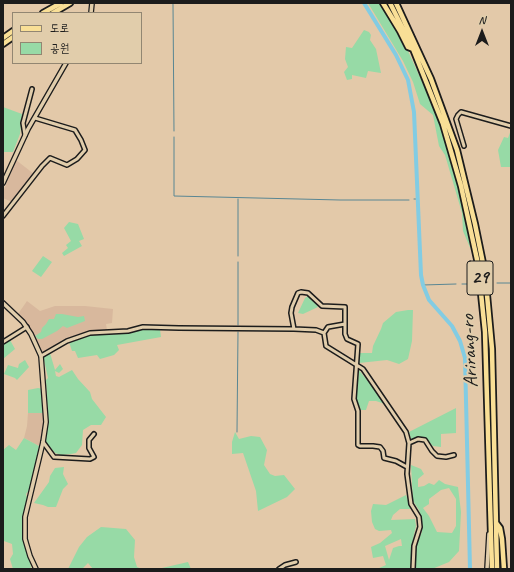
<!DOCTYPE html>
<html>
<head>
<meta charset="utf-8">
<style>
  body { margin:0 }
  #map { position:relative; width:514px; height:572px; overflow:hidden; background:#e3c9a9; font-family:Caveat,"Poor Story",sans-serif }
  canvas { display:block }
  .frame { position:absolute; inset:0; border:4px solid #1c1c1c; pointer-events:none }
  .legend { position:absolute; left:12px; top:12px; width:130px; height:52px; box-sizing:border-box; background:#e1cdab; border:1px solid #928672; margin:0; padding:5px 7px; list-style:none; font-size:12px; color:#1c1c1c }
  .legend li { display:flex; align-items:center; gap:8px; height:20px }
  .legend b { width:20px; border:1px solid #928672 }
  .north { position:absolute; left:462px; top:12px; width:40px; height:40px; -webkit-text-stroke:3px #e1cdab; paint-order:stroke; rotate:0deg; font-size:11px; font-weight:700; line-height:16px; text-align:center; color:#1c1c1c }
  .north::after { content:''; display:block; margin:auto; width:14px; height:18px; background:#1c1c1c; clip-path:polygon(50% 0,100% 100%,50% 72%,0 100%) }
</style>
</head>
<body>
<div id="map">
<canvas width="514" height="572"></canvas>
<div class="frame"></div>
<ul class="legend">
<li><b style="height:5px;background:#f9df96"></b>도로</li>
<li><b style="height:11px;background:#97daa6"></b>공원</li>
</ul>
<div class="north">N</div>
</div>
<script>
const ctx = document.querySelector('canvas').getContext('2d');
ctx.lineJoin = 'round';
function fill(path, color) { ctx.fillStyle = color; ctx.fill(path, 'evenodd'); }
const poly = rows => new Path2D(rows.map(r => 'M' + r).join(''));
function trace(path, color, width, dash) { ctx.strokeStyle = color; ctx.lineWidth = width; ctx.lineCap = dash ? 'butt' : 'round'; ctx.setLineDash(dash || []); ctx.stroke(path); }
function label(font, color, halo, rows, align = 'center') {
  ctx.font = font + ' Caveat,sans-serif'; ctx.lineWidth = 4; ctx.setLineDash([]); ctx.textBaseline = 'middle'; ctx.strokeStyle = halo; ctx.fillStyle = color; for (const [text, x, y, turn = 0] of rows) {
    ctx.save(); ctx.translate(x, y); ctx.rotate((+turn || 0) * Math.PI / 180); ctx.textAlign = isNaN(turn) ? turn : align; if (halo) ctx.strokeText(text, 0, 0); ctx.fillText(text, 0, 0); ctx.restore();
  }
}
fill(poly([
  [16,160,34,174,12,202,3,198,3,192],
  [27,301,40,311,55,306,85,306,113,309,112,323,106,324,107,330,91,331,84,333,43,353,33,334,18,314],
  [28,413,44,413,44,425,39,446,24,438,27,426]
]), '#d8b89d');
fill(poly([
  [368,3,381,3,398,29,439,119,454,166,471,250,463,231,462,213,445,155,439,146,433,115,420,104,413,82,403,61],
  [364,30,369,32,371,35,370,40,376,49,381,73,368,71,366,78,352,75,352,79,347,80,344,72,348,67,345,59,346,47,352,48],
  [3,107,22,114,20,134,13,152,3,152],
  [511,130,511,167,501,167,498,150,504,137,508,138],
  [69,222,78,224,84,239,79,241,82,246,64,256,62,253,68,248,66,245,71,241,64,228],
  [43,256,52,262,41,277,32,271],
  [308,296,315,301,318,307,303,314,298,313,305,298],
  [408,310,413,310,412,341,408,359,399,364,387,360,359,363,360,353,372,353,373,346,381,329,383,323,396,312],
  [56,314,62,314,78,317,84,316,85,321,67,328,63,326,57,331,42,339,38,339,35,336,41,332,42,328,46,324,49,319,54,319],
  [142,328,160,329,161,337,117,345,119,350,114,355,100,359,97,355,78,358,75,351,72,351,69,342,88,335,123,334],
  [10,340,15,349,3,359,3,343],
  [50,353,55,370,60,364,63,369,59,373,55,371,56,376,59,377,72,370,78,379,90,392,92,399,106,417,101,425,91,425,83,430,82,445,76,453,71,454,61,455,55,453,46,442,42,435,44,425,48,424,46,380,48,378,43,356],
  [25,360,29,367,17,380,15,378,4,374,8,365,18,368,19,364],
  [359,370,378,394,385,404,376,401,369,401,366,410,361,410,356,399],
  [38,388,43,389,44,413,28,413,28,390],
  [456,408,456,433,441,434,441,447,433,446,424,437,411,439,409,432],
  [235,432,239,439,251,436,260,437,267,450,264,465,270,474,275,476,284,475,295,489,287,497,258,511,256,491,243,453,232,454,232,442],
  [24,438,39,446,30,489,26,494,30,509,24,519,23,527,28,536,31,569,13,569,10,559,13,554,12,544,4,541,3,538,3,450,9,445,16,450],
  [411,465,421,469,424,474,418,479,418,487,424,486,429,483,434,485,439,480,445,484,458,487,461,512,459,551,449,562,432,569,377,569,386,565,383,556,373,558,371,547,380,543,392,533,391,530,379,531,375,529,372,522,371,511,373,504,386,505,406,495,411,509,400,509,393,515,391,520,415,519,416,526,413,539,417,542,422,532,422,522,419,510,413,501],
  [449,488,456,499,456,526,452,533,437,532,429,516,423,508,429,504,429,499,441,490],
  [401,539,402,546,399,546,393,548,389,560,385,546],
  [64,467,63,474,68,484,63,489,56,507,48,507,43,505,34,503,49,482,50,476,55,468],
  [101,527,126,529,135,540,134,557,137,567,142,569,93,569,88,563,82,569,68,569,79,547,87,537],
  [188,562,191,569,158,569,162,568]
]), '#97daa6');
trace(poly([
  [173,3,174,131],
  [174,137,174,196,340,200,409,200],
  [238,199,238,256],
  [414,199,418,199],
  [238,262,238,325],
  [497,283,511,283],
  [462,284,471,284],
  [423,285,456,284],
  [237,432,238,332]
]), '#598693', 1);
trace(poly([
  [364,3,396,55,408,80,414,112,421,275,423,285,429,300,452,326,460,341,465,358,470,569]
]), '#82cce3', 4);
const minor = poly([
  [25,135,23,123,32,89],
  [464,146,456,119,458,115,461,112,511,126],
  [3,216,42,166,50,158,67,165,77,159,85,150,81,140,75,130,35,118],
  [294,329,291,313,292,307,298,293,301,292,308,293,322,306,345,307,345,334,347,339,358,344,354,399,358,411,358,445,360,446,373,446,380,447,383,451,384,458,396,461,407,467],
  [324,333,328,327,345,324],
  [3,342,27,327],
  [41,356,67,341,90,333,128,331,143,327,179,328,294,329,316,330,324,333,326,346,363,369,406,432,409,443,407,474,411,504,419,517,420,527,414,546,413,569],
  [43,442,54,457,90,459,94,457,89,448,89,440,94,434],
  [409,443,418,439,425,440,432,451,437,456,446,457,454,455],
  [279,569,285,565,296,562]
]);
const tertiary = poly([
  [91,13,92,3],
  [3,183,28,129,66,63],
  [3,303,23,322,31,334,41,356,46,422,43,442,25,517,25,539,30,556,36,569],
  [487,569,489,534]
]);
const primary = poly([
  [383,3,400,31,408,47,413,49],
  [390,3,413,49,443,124,461,186,478,264,485,332,492,569],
  [396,3,431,79,457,150,475,224,485,273,492,349,497,569],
  [43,13,61,3],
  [53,13,70,3],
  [3,38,13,31],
  [3,44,13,37],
  [497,524,500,528,502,539,504,569]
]);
trace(minor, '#1c1c1c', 6);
trace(tertiary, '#1c1c1c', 6);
trace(primary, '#1c1c1c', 8);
trace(minor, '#e1cdab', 3);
trace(tertiary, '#e1cdab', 3.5);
trace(primary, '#f9df96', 4.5);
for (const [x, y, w] of [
  [480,278,26]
]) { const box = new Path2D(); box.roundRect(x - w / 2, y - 17, w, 34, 3); ctx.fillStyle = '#e1cdab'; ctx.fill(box); trace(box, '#1c1c1c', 1); }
label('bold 19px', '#1c1c1c', null, [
  ["29",480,278]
]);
label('20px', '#1c1c1c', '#e1cdab', [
  ["Arirang-ro",470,351,-93]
]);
</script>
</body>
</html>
